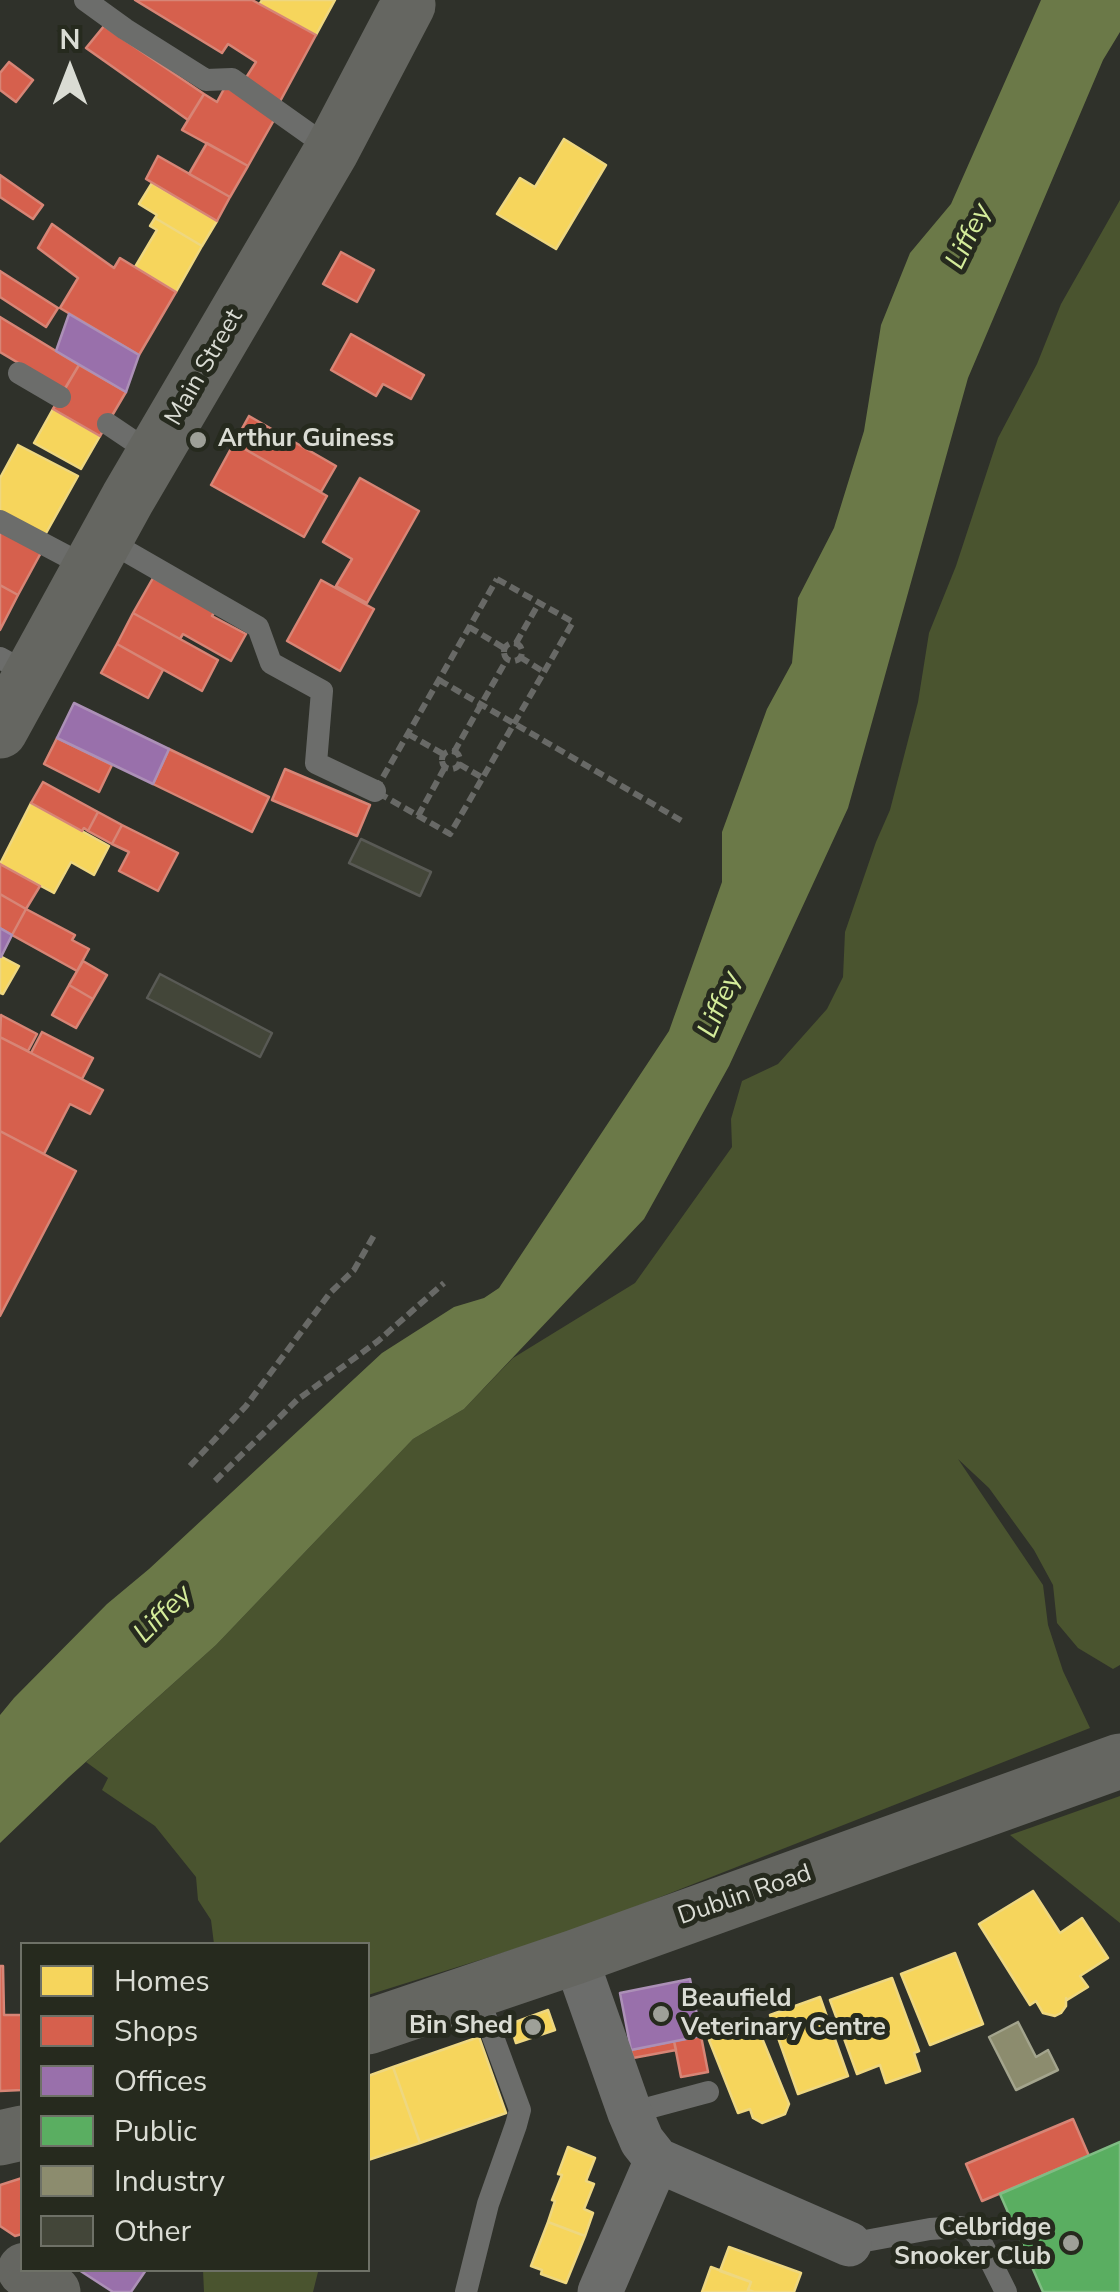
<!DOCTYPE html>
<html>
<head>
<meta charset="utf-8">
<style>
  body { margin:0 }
  #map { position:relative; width:1120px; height:2292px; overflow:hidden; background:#2f312a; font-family:"Nunito Sans",sans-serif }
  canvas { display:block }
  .legend { position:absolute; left:20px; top:1942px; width:350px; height:330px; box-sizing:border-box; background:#262a1e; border:2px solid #6e7167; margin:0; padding:12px 18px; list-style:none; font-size:30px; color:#dadcd4 }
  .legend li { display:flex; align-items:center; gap:20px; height:50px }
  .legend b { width:50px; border:2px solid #6e7167 }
  .north { position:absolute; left:20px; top:20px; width:100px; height:100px; -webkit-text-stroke:8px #262a1e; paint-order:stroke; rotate:0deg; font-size:28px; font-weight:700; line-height:40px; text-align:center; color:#dadcd4 }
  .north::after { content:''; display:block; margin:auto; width:35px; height:45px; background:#dadcd4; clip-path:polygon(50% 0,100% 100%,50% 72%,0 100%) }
</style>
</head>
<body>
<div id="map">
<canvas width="1120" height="2292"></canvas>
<ul class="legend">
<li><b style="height:28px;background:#f6d55c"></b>Homes</li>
<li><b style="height:28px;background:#d6604d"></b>Shops</li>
<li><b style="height:28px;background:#9970ab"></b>Offices</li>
<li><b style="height:28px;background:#5aae61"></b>Public</li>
<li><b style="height:28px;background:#8c8c6e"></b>Industry</li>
<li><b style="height:28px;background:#434639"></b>Other</li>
</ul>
<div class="north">N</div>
</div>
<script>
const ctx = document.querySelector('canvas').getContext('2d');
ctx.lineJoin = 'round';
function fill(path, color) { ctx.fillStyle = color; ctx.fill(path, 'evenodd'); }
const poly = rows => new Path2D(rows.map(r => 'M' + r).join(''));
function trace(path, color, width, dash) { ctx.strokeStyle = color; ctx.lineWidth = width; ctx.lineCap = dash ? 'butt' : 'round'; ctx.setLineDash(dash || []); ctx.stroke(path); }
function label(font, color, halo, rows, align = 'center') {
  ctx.font = font + ' "Nunito Sans",sans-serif'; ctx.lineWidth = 10; ctx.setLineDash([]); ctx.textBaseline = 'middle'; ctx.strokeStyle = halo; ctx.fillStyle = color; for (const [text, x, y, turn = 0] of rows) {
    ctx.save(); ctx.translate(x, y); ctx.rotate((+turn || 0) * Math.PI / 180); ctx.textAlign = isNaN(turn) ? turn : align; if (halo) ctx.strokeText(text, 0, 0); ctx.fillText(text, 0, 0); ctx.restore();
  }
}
fill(poly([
  [1120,200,1120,1665,1113,1669,1078,1648,1057,1623,1053,1585,1034,1550,989,1488,958,1459,1043,1585,1048,1625,1063,1671,1090,1728,579,1929,368,1995,368,1944,214,1944,211,1920,198,1900,196,1877,155,1826,102,1790,108,1778,86,1762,216,1645,413,1439,464,1409,513,1358,635,1283,732,1147,731,1119,742,1081,778,1064,827,1009,843,977,845,932,876,842,890,810,918,702,929,633,956,566,998,438,1037,364,1061,304],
  [1120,1796,1120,1923,1010,1835],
  [203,2270,307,2270,318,2272,313,2292,204,2292]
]), '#4a542f');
fill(poly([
  [1041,0,1120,0,1120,32,1103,60,968,378,848,808,729,1066,644,1219,464,1409,413,1439,216,1645,69,1777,0,1843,0,1715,14,1698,107,1604,149,1569,382,1353,454,1307,484,1298,499,1288,669,1031,722,882,722,832,767,709,792,663,798,598,834,528,864,431,881,325,910,253,951,204]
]), '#6b7948');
const homes = poly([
  [262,0,335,0,316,35,259,5,262,0],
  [564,139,606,165,556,249,497,214,520,178,535,187,564,139],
  [152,183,217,221,202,246,155,218,157,215,139,204,152,183],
  [155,218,202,246,176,292,135,267,157,230,150,226,155,218],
  [53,409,100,436,81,469,34,443,53,409],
  [18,445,78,476,45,535,0,511,0,478,18,445],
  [31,803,109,846,94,875,71,862,54,893,0,864,31,803],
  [0,956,19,966,3,994,0,993,0,956],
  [1033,1891,1060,1933,1082,1918,1108,1958,1080,1976,1088,1987,1067,2000,1066,1998,1066,2006,1061,2013,1055,2016,1043,2013,1036,2001,1030,2005,979,1924,1033,1891],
  [955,1953,983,2024,930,2045,901,1974,955,1953],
  [892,1978,919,2051,914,2053,920,2071,886,2083,880,2065,857,2074,830,2000,892,1978],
  [820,1997,848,2076,798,2094,770,2015,820,1997],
  [548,2010,555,2030,516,2043,510,2024,548,2010],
  [755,2021,789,2104,785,2114,762,2123,753,2118,750,2109,738,2113,709,2040,755,2021],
  [479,2037,506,2113,420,2143,393,2067,479,2037],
  [393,2067,420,2143,368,2160,368,2076,393,2067],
  [568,2147,595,2158,586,2181,594,2184,584,2209,593,2213,585,2236,548,2222,555,2201,552,2200,562,2175,558,2174,568,2147],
  [548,2222,585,2236,566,2283,541,2274,542,2270,531,2266,548,2222],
  [729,2247,801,2273,794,2292,754,2292,748,2290,751,2282,720,2271,729,2247],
  [711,2267,751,2282,748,2290,754,2292,702,2292,711,2267]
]);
fill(homes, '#f6d55c');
trace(homes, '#eed780', 2.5);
const shops = poly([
  [135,0,252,0,316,35,277,107,242,84,256,62,228,44,222,53,135,0],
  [104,26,204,94,188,120,86,48,104,26],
  [9,62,33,80,16,102,0,90,0,73,9,62],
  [225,87,278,113,248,166,182,130,204,94,217,102,225,87],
  [207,143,248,166,230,197,189,174,207,143],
  [158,156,230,197,217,221,146,179,158,156],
  [0,175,43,205,33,219,0,197,0,175],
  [52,224,114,268,120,258,176,292,139,355,60,308,78,278,38,248,52,224],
  [341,252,374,270,357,302,323,284,341,252],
  [0,271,58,308,46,327,0,297,0,271],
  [0,317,79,365,64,390,0,352,0,317],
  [351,334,424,375,411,399,383,384,376,396,331,370,351,334],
  [79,365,126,392,100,436,53,409,79,365],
  [249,416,336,466,321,492,234,443,249,416],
  [234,443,327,496,304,537,211,485,234,443],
  [360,478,419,511,367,603,336,586,352,559,323,542,360,478],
  [0,527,43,549,18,595,0,585,0,527],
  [153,578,215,611,212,616,246,634,231,661,183,634,180,639,133,613,153,578],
  [321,580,374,609,340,671,287,641,321,580],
  [0,585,18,595,0,630,0,585],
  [133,613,218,660,202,691,117,644,133,613],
  [117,644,163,670,148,698,101,673,117,644],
  [57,738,112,765,99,792,44,764,57,738],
  [169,749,269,797,252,832,153,784,169,749],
  [285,769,370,805,357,836,272,800,285,769],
  [43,782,98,812,88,831,84,828,82,831,31,803,43,782],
  [98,812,122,825,112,844,88,831,98,812],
  [122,825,178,853,158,891,119,871,129,852,112,844,122,825],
  [0,864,40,886,26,909,0,894,0,864],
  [0,894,26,909,12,935,0,928,0,894],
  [26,909,75,935,72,940,89,949,77,971,12,935,26,909],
  [83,961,107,975,93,999,69,985,83,961],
  [69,985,93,999,76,1028,52,1015,69,985],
  [1,1015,37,1034,28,1051,0,1037,1,1015],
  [42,1032,93,1058,82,1079,31,1053,42,1032],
  [0,1037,103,1090,90,1114,70,1104,44,1154,0,1131,0,1037],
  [0,1131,76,1171,0,1316,0,1131],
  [0,1966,3,1966,4,2015,22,2015,22,2090,0,2091,0,1966],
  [701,2036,708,2072,681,2077,674,2041,701,2036],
  [674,2041,676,2050,633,2058,631,2050,674,2041],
  [1073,2119,1089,2156,982,2201,966,2164,1073,2119],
  [22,2178,22,2234,15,2236,0,2226,0,2185,22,2178]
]);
fill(shops, '#d6604d');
trace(shops, '#d78576', 2.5);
const offices = poly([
  [69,314,139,355,126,392,56,351,69,314],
  [74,703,169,749,153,784,57,738,74,703],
  [0,928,12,935,1,957,0,956,0,928],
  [690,1979,701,2036,631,2050,620,1993,690,1979],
  [79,2270,146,2270,131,2292,113,2292,79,2270]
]);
fill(offices, '#9970ab');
trace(offices, '#ac90b7', 2.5);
const public = poly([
  [1120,2142,1120,2292,1043,2292,1000,2194,1120,2142]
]);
fill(public, '#5aae61');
trace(public, '#80bc84', 2.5);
const industry = poly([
  [1018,2022,1036,2057,1048,2050,1058,2070,1016,2090,989,2037,1018,2022]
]);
fill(industry, '#8c8c6e');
trace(industry, '#a3a48d', 2.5);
const building = poly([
  [361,839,431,872,420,896,349,863,361,839],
  [160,974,272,1033,260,1057,147,998,160,974]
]);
fill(building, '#434639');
trace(building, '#595a55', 2.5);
trace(poly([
  [497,579,573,622,450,834,375,791,497,579],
  [469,627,504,648],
  '504 652a9 9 0 1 1 18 0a9 9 0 1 1-18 0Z',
  [516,643,539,603],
  [520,657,544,672],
  [439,680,682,821],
  [408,734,443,754],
  '442 760a9 9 0 1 1 18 0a9 9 0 1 1-18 0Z',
  [454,752,507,659],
  [459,764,483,778],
  [418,816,445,767],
  [190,1466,246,1406,330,1293,354,1270,376,1232],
  [215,1481,297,1400,378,1341,444,1283]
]), '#686966', 6, [10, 5]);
trace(poly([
  [85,0,125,29,206,80,232,79,332,150],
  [19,373,60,397],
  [108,424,154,455],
  [0,521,89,568],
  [105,539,258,627,271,663,322,691,316,763,375,791],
  [0,658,31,675],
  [630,2113,708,2092],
  [849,2244,930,2229,960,2227,971,2229,978,2236,1006,2292],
  [466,2292,488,2204,516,2125,520,2110,476,1991]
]), '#6c6d6b', 22);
trace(poly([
  [575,1957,630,2113,642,2141,657,2160,849,2244],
  [600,2292,657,2160]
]), '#6c6d6b', 45);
trace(poly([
  [0,731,128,498,332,150,408,5,407,0],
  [368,2027,575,1957,1120,1761],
  [0,2138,22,2133],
  [25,2270,53,2292]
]), '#656661', 55);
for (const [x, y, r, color] of [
  [198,440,10,"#9ea098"],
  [661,2014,10,"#9ea098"],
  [533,2027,10,"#9ea098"],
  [1071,2243,10,"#9ea098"]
]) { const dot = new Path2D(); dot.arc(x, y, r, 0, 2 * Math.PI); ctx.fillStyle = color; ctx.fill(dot); trace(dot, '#262a1e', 4); }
label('25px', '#dadcd4', '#262a1e', [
  ["Main Street",205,368,-60],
  ["Dublin Road",745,1896,-19]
]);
label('bold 25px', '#dadcd4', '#262a1e', [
  ["Arthur Guiness",218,440],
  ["Beaufield",681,2000],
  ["Veterinary Centre",681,2029],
  ["Bin Shed",513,2027,"right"],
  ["Celbridge",1051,2229,"right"],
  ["Snooker Club",1051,2258,"right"]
], 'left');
label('italic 28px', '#d4ec9a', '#262a1e', [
  ["Liffey",970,237,-64],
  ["Liffey",721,1005,-67],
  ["Liffey",164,1615,-45]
]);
</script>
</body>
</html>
